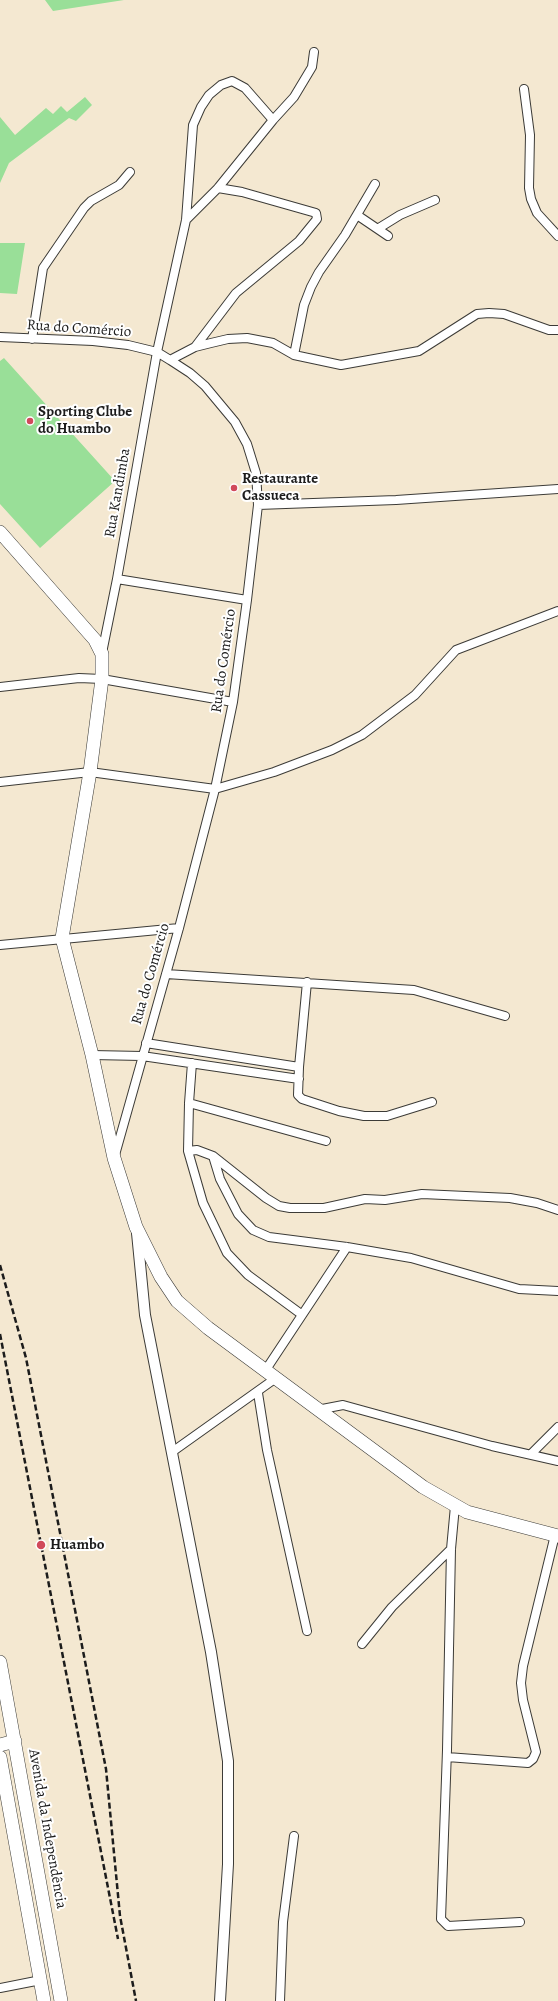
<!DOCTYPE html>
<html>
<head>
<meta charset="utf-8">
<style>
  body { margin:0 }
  canvas { display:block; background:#f4e8d1 }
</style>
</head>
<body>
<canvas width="558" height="2001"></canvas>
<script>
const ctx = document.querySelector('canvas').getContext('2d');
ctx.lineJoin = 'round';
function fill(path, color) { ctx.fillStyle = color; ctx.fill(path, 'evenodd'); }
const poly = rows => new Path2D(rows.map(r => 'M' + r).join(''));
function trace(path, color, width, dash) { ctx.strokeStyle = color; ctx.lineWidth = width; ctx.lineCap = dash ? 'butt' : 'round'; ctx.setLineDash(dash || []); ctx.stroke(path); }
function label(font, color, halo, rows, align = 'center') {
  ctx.font = font + ' Alegreya,serif'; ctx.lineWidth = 4; ctx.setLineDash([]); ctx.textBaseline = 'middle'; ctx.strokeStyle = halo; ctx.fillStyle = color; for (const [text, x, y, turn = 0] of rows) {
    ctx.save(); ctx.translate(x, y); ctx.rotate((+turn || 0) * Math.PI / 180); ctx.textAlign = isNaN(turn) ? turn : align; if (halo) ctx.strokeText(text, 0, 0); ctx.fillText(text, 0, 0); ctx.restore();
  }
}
fill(poly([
  [45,0,124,0,53,11],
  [85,97,92,105,76,121,69,118,9,163,0,183,0,117,15,135,46,108,53,114,61,106,67,112],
  [0,243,25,243,17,294,0,293],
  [4,358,115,481,40,548,0,504,0,361]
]), '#99df98');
const minor = poly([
  [524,89,530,135,529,188,531,199,537,213,558,236],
  [357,215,388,236],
  [186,220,218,188,273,120,294,97,312,67,314,52],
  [379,228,400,215,435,200],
  [0,337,93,341,128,345,157,352,170,360,190,373,205,386,235,422,247,444,256,473,258,505,247,600,233,702,215,789,179,928,115,1155],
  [32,339,43,268,84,208,91,201,119,185,130,172],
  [195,347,236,293,299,241,317,219,316,213,242,192,218,188],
  [294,355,304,305,311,287,319,272,345,235,375,184],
  [170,360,195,347,211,343,228,339,247,338,273,343,294,355,341,365,419,351,477,314,489,313,504,314,549,330,558,330],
  [258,505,396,500,558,489],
  [117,579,247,600],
  [102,653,117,579,157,352,186,220,193,125,201,107,209,95,221,85,232,81,245,88,273,120],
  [0,687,79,678,102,679,233,702],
  [0,782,90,772,215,789,274,772,332,750,362,735,415,695,456,650,558,611],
  [0,945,179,928],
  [166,974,414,990,505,1016],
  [307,982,299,1067,298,1095,302,1099,339,1111,364,1116,387,1116,432,1102],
  [146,1043,299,1067],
  [92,1055,142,1056,299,1079],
  [192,1063,189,1103,188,1151,203,1203,227,1253,248,1275,301,1314],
  [189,1103,326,1141],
  [188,1151,197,1150,213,1156,266,1198,279,1206,290,1208,324,1208,365,1199,385,1200,422,1194,510,1198,537,1203,558,1210],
  [213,1156,220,1179,238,1214,253,1230,269,1237,347,1247,411,1258,519,1289,558,1291],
  [265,1371,347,1247],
  [258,1393,267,1450,307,1631],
  [317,1410,343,1405,492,1446,558,1461],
  [172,1452,276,1378],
  [531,1454,558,1427],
  [455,1506,451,1549,447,1750,441,1919,448,1926,520,1922],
  [362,1644,392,1607,451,1549],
  [447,1757,528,1763,533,1759,536,1752,523,1700,521,1683,523,1666,555,1535],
  [0,1988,41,1980],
  [280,2001,283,1922,294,1836]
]);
const tertiary = poly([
  [137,1233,145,1315,211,1652,228,1761,228,1864,220,2001]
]);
const primary = poly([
  [0,532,95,640,102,654,102,679,90,772,62,938,92,1055,114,1158,136,1227,161,1277,177,1301,208,1328,423,1487,467,1512,558,1536],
  [0,1662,61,2001],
  [0,1745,15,1741],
  [0,1757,44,2001]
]);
trace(minor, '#3c3b37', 10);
trace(tertiary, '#3c3b37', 12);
trace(primary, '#3c3b37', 14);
trace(minor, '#fff', 8);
trace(tertiary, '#fff', 10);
trace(primary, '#fff', 13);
trace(poly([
  [0,1265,26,1358,106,1769,120,1916,136,2001],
  [0,1334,118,1939]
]), '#1c1c1c', 2.5, [6, 3]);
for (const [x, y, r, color] of [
  [30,421,4,"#d1495b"],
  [234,488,4,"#d1495b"],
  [41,1545,5,"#d1495b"]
]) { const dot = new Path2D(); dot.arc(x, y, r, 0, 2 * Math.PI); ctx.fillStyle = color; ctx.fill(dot); trace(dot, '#fff', 1.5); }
label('15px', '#1c1c1c', '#fff', [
  ["Rua do Comércio",79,329,4],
  ["Rua Kandimba",118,493,-80],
  ["Rua do Comércio",224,661,-82],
  ["Rua do Comércio",151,974,-74],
  ["Avenida da Independência",47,1829,80]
]);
label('bold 15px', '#1c1c1c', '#fff', [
  ["Sporting Clube",38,412],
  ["do Huambo",38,429],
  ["Restaurante",242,479],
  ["Cassueca",242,496],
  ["Huambo",50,1545]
], 'left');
</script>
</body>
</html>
